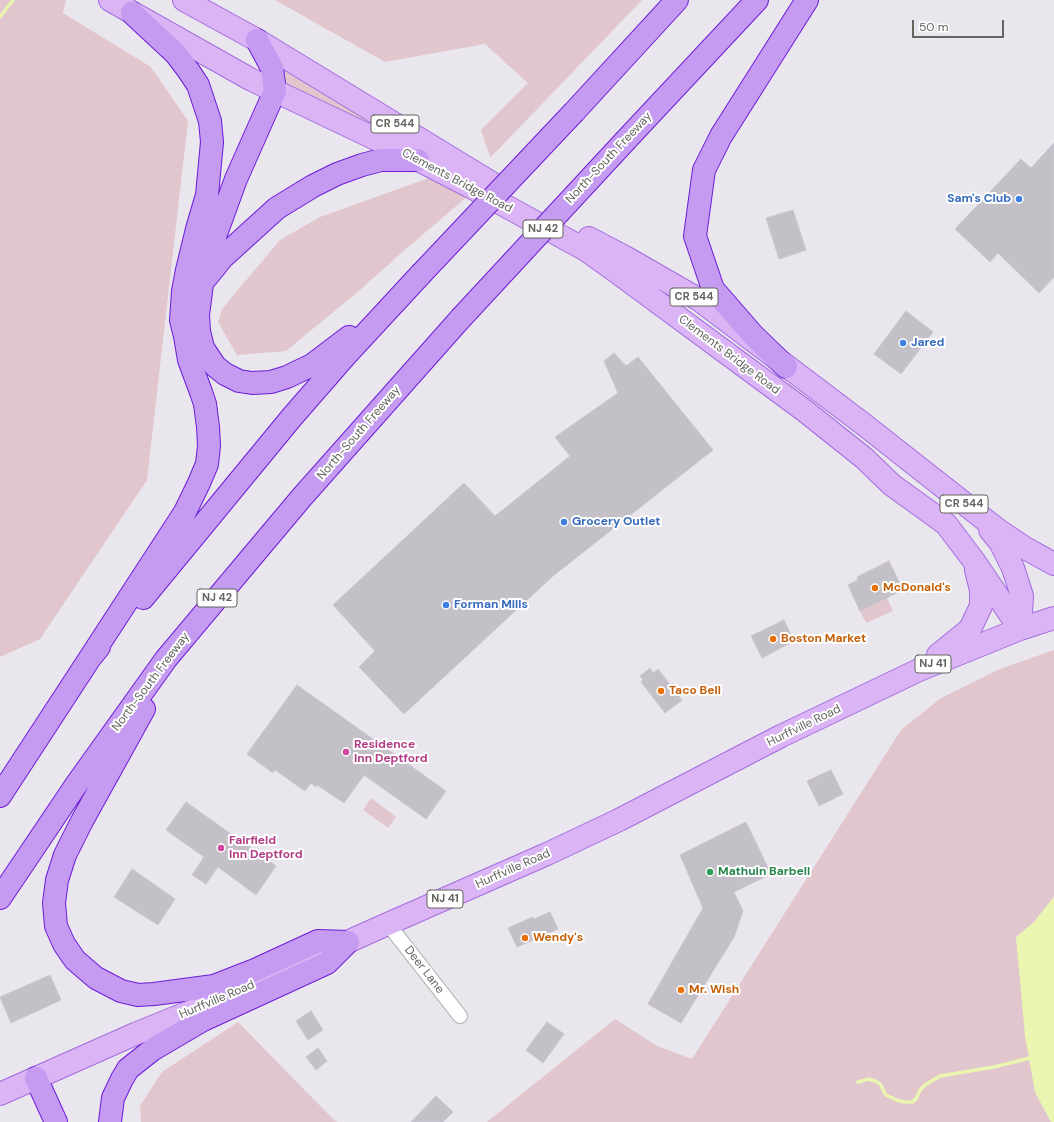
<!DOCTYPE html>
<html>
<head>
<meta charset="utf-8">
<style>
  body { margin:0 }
  #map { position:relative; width:1054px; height:1122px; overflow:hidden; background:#eae6ee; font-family:"DM Sans",sans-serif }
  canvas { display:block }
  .scale { position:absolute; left:912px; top:20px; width:92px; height:18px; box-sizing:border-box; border:2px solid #63655e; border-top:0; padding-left:5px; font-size:12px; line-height:14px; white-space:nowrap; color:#63655e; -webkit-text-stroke:3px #fff; paint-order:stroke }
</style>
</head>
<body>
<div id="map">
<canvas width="1054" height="1122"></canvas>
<div class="scale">50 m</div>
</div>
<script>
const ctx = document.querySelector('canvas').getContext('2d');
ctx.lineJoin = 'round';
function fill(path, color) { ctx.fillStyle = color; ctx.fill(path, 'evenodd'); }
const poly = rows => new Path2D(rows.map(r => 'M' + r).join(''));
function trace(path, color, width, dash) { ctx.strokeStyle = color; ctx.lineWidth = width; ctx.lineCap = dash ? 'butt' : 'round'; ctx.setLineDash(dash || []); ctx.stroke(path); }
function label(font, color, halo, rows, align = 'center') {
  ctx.font = font + ' "DM Sans",sans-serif'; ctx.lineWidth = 4; ctx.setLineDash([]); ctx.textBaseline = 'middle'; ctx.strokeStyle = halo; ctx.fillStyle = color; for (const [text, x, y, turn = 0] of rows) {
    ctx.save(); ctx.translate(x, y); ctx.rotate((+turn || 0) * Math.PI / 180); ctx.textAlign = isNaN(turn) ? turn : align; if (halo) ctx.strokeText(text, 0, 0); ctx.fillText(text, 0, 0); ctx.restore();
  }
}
fill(poly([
  [0,0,66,0,63,13,151,67,188,121,147,480,40,639,0,657],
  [275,0,642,0,491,157,490,157,481,130,528,83,485,44,385,62],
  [284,66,400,139,287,87],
  [429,178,467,197,407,248,361,289,286,351,237,355,218,322,222,309,280,240,320,217],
  [887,598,893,611,866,623,860,611],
  [1054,650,1054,897,1034,922,1016,937,1035,1092,1051,1122,487,1122,615,1019,657,1046,692,1059,901,730,941,698,1000,669],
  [371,798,396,817,388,828,363,810],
  [238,1022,335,1121,338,1122,141,1122,140,1106,162,1072]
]), '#e2c6cd');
fill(poly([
  [1054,897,1054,1122,1051,1122,1035,1092,1025,1036,1016,937,1034,922]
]), '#e9f5b0');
trace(poly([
  [0,17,13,0],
  [858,1082,869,1079,875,1081,880,1084,886,1095,899,1101,906,1102,912,1102,916,1099,920,1090,925,1085,940,1076,994,1067,1034,1057]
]), '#e9f5b0', 3.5);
const building = poly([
  [1054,143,1054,277,1039,293,998,253,990,262,955,229,1021,159,1031,168,1054,143],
  [793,210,806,250,779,259,766,218,793,210],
  [906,311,933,332,901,374,874,354,906,311],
  [614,353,626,366,638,357,713,450,553,576,404,714,359,667,375,651,333,605,464,483,495,516,570,456,555,437,618,393,604,361,614,353],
  [889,561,903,590,860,611,848,585,858,580,857,577,889,561],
  [784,620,794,641,762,658,751,636,784,620],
  [650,668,653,673,658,669,682,700,665,713,641,682,643,680,640,676,650,668],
  [297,685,446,791,426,819,364,775,344,803,317,785,316,787,311,783,305,791,275,770,273,773,247,754,297,685],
  [831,770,843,794,819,806,807,781,831,770],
  [186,802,276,866,256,895,218,867,206,884,192,875,204,857,166,830,186,802],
  [746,822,771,874,734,892,743,911,734,937,681,1023,648,1004,703,908,680,855,746,822],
  [132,869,175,899,158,925,114,897,132,869],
  [550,912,558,929,517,947,508,928,533,917,534,919,550,912],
  [50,975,61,1000,11,1023,0,997,50,975],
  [311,1011,323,1030,308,1040,296,1021,311,1011],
  [547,1022,564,1034,543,1063,526,1050,547,1022],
  [318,1048,327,1061,316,1070,306,1057,318,1048],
  [436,1096,453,1112,443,1122,411,1122,436,1096]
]);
fill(building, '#c3c1c7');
trace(building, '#cbc5d2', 1);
const minor = poly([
  [388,924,460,1016]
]);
const primary = poly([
  [110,0,250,79,403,152,469,186,586,250,614,270,805,411,864,458,892,485,946,524,974,561,1020,629],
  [184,0,257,40,495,185],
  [589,238,625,257,698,299,862,423,998,530,1025,548,1054,564],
  [990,530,1000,542,1013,568,1022,596,1020,629],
  [938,655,970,629,981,606,981,590,976,570],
  [0,1094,135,1034,221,999,383,926,547,854,619,820,781,736,919,670,1020,629,1054,618]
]);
const motorway = poly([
  [257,40,272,68,275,91,236,179,209,253,202,284,198,315,199,331,203,348,215,366,225,374,239,381,252,383,271,382,287,377,312,365,349,337],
  [574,112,677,0],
  [626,140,757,0],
  [206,278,223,257,277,208,313,186,337,174,362,165,381,160,418,160],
  [786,367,753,335,713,289,695,236,704,170,721,136,807,0],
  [143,598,292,417,346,355,421,274],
  [90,658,185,512,199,483,207,464,209,446,208,427,205,404,201,392,189,360,185,336,181,320,183,291,187,270,197,229,207,195,212,142,210,121,198,85,188,70,176,54,132,13],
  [144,709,82,821,65,855,57,880,54,903,56,926,64,944,75,960,96,978,121,991,138,995,154,994,214,986,255,970,318,941,348,942],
  [0,796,90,658,99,647],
  [0,898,76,785,166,659,302,497,461,318],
  [36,1078,56,1122],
  [110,1122,113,1098,122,1079,128,1069,152,1050,203,1020,327,963,348,942]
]);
trace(minor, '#b2b4af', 16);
trace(primary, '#a26de0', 24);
trace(motorway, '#6c1cd8', 24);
trace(minor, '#fff', 14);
trace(primary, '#dab4f5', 22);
trace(motorway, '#c49bf0', 22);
const motorwayBridge = poly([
  [421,274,574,112],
  [461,318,626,140]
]);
trace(motorwayBridge, '#6c1cd8', 24, []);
trace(motorwayBridge, '#c49bf0', 22);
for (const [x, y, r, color] of [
  [1019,199,4,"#3f7fe0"],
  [903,343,4,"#3f7fe0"],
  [564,522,4,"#3f7fe0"],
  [875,588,4,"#e8710a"],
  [446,605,4,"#3f7fe0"],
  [773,639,4,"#e8710a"],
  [661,691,4,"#e8710a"],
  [346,752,4,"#d1479c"],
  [221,848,4,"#d1479c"],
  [710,872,4,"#2e9e5b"],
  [525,938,4,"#e8710a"],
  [681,990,4,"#e8710a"]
]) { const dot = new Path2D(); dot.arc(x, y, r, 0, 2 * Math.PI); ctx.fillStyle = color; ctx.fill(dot); trace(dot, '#fff', 1.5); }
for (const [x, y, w] of [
  [395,124,48],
  [543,229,40],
  [694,297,48],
  [964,504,48],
  [217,598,40],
  [933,664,36],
  [445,899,36]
]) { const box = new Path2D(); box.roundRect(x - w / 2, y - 9, w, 18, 3); ctx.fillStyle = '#fff'; ctx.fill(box); trace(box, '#63655e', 1); }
label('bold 11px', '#63655e', null, [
  ["CR 544",395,124],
  ["NJ 42",543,229],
  ["CR 544",694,297],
  ["CR 544",964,504],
  ["NJ 42",217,598],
  ["NJ 41",933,664],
  ["NJ 41",445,899]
]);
label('12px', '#63655e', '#fff', [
  ["North-South Freeway",609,158,-47],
  ["Clements Bridge Road",457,181,28],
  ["Clements Bridge Road",729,355,37],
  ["North-South Freeway",359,433,-49],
  ["North-South Freeway",151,682,-53],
  ["Hurffville Road",804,726,-26],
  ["Hurffville Road",513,869,-24],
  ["Deer Lane",424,970,52],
  ["Hurffville Road",217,1000,-23]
]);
label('bold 12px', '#366cbe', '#fff', [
  ["Sam's Club",1011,199,"right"],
  ["Jared",911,343],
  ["Grocery Outlet",572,522],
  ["Forman Mills",454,605]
], 'left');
label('bold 12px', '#c56008', '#fff', [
  ["McDonald's",883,588],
  ["Boston Market",781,639],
  ["Taco Bell",669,691],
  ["Wendy's",533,938],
  ["Mr. Wish",689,990]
], 'left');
label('bold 12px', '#b23c85', '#fff', [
  ["Residence",354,745],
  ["Inn Deptford",354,759],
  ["Fairfield",229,841],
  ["Inn Deptford",229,855]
], 'left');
label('bold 12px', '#27864d', '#fff', [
  ["Mathuin Barbell",718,872]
], 'left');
</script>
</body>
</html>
